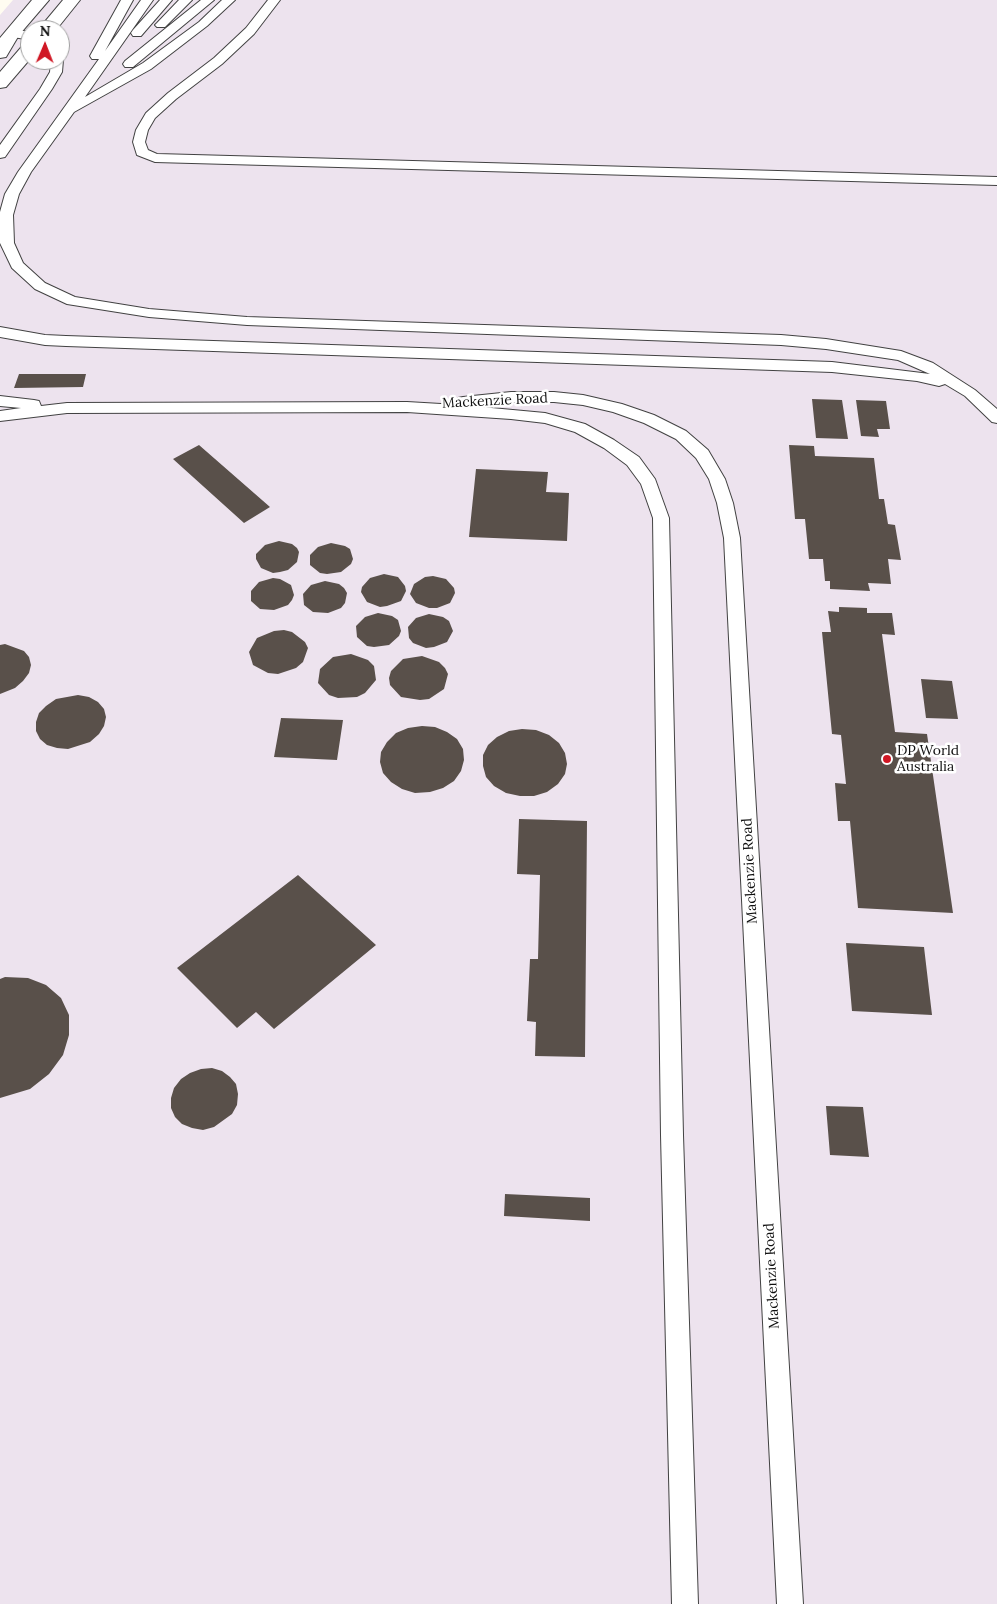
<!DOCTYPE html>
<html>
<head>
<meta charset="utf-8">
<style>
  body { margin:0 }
  #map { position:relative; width:997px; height:1604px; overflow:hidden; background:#fffcf1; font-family:Lora,serif }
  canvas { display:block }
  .north { position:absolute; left:20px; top:20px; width:50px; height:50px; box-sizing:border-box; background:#fff; border:1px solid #9f9f9f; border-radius:50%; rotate:1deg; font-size:14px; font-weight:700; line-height:20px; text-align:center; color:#0f0f0f }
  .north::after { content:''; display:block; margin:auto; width:18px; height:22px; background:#d01724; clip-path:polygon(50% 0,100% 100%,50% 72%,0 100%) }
</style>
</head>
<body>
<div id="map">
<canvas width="997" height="1604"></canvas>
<div class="north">N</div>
</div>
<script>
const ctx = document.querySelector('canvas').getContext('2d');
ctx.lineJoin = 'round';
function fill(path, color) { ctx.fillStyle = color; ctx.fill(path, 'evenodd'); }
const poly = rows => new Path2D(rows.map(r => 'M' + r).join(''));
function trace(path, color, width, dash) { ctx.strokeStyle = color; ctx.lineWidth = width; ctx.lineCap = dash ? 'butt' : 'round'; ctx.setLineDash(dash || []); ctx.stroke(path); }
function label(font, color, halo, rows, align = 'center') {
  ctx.font = font + ' Lora,serif'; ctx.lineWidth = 5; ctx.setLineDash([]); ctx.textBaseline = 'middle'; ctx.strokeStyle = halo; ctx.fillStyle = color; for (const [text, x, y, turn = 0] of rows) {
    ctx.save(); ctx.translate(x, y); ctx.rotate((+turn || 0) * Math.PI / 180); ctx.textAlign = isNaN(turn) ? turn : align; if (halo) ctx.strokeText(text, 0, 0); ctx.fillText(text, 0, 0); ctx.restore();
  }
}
fill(poly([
  [13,0,997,0,997,1604,0,1604,0,15],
  [30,30,60,30,60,60,30,60]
]), '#ede3ee');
fill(poly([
  [19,374,86,374,83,387,14,388],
  [812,399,842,400,848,439,816,438],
  [856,400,886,401,890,429,877,429,879,437,861,436],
  [199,445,270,507,244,523,173,459],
  [789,445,814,446,815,456,874,458,879,499,884,499,888,524,895,525,901,560,888,559,891,584,868,583,870,591,830,589,830,581,825,581,823,559,809,559,805,519,795,519],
  [476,469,548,472,546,492,569,493,567,541,469,537],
  [279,541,292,544,297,548,299,552,297,562,288,570,280,572,273,573,261,568,256,559,256,554,265,545],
  [331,543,345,546,350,549,353,559,351,564,341,572,327,574,320,573,310,565,310,555,318,547],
  [384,574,398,577,405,586,406,591,401,601,387,606,380,607,367,602,361,592,362,587,370,578],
  [433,576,446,579,454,588,455,593,450,603,437,608,429,608,416,603,410,594,414,584,425,577],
  [273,578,280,579,291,585,294,595,292,600,288,605,274,610,260,609,251,601,251,591,259,582],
  [325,581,339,584,344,588,347,593,345,603,341,608,328,613,313,612,304,605,303,594,311,585],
  [839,607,867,608,867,613,892,613,895,635,882,634,895,732,927,734,953,913,858,908,850,821,838,821,835,783,846,784,841,735,832,734,822,632,831,632,828,611,839,612],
  [378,613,392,616,398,620,401,631,399,636,389,645,374,647,367,646,357,637,356,626,365,617],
  [429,614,443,617,449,621,453,631,447,642,434,647,426,648,413,643,409,638,408,627,416,618],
  [284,630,292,632,305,642,308,648,303,662,296,668,278,674,268,673,253,665,249,652,257,638,274,631],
  [5,644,24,651,29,657,31,665,29,673,23,681,15,688,0,694,0,645],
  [351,654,368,660,374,666,376,680,365,693,357,697,338,698,329,695,318,683,320,669,333,657],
  [422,656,439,662,445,668,448,674,444,689,429,699,420,700,401,697,390,685,389,678,391,671,403,659],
  [921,679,952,681,958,719,926,718],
  [78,695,89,697,98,702,104,709,106,717,104,726,99,734,90,742,68,749,57,748,47,745,40,739,36,731,36,722,39,713,46,706,56,699],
  [281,718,343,720,337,760,274,757],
  [422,726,435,727,447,732,457,739,463,749,464,760,461,771,454,781,443,788,430,792,415,793,402,789,391,782,383,773,380,762,381,752,387,742,396,733,408,728],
  [522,729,536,730,549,735,559,743,565,753,567,764,565,774,558,784,547,792,534,796,520,796,506,793,494,786,486,777,483,766,483,755,488,745,497,737,509,731],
  [519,819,587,821,585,1057,535,1056,536,1022,527,1021,530,959,538,959,540,875,517,874],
  [298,875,376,945,274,1029,256,1012,237,1028,177,968],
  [846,943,924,947,932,1015,852,1011],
  [5,977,28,978,46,985,61,998,69,1015,69,1035,63,1055,49,1074,30,1089,0,1098,0,979],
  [212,1068,222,1071,230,1077,236,1084,238,1094,237,1105,232,1114,214,1127,203,1130,192,1128,182,1124,175,1117,171,1108,171,1098,174,1088,181,1079,190,1073,201,1069],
  [826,1106,863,1107,869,1157,830,1155],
  [505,1194,590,1198,590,1221,504,1216]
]), '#59504a');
const service = poly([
  [121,0,133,0,105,51,141,0,153,0,85,97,143,63,199,22,222,0,235,0,207,26,151,69,74,112,31,172,19,194,13,215,14,243,23,263,45,283,75,297,149,309,247,317,781,335,826,339,901,351,933,363,975,390,997,409,997,423,992,422,965,396,945,384,939,386,917,381,832,372,66,346,45,345,0,337,0,327,45,335,66,336,832,362,930,374,898,360,826,349,781,345,247,325,149,317,67,304,35,289,12,268,0,243,0,212,5,194,18,172,99,59,92,59,90,56,121,0],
  [160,0,172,0,141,36,133,36,131,33,133,30,160,0],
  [179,0,192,0,165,27,157,27,155,25,157,23,179,0],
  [201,0,214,0,133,67,125,67,123,64,125,61,201,0],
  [268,0,280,0,254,34,222,64,176,99,155,118,148,130,145,142,148,150,157,154,997,177,997,185,155,162,137,155,133,142,136,130,146,113,168,93,214,58,246,28,268,0],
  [12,29,30,32,30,40,8,36,6,33,12,29],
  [60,57,63,60,62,72,52,89,5,157,0,158,0,145,40,89,50,72,51,60,60,60,60,57],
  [511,392,554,392,583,395,622,404,654,415,686,431,708,450,725,479,733,503,740,538,803,1604,777,1604,724,538,717,503,709,479,696,458,676,439,644,423,613,412,583,405,554,402,511,402,470,406,545,413,585,424,614,440,639,457,655,479,669,518,683,1135,698,1604,672,1604,661,1135,653,518,641,484,627,465,604,448,575,432,545,423,511,419,407,412,67,413,0,421,0,411,21,408,0,406,0,396,34,400,39,401,41,406,67,403,407,402,458,405,455,402,458,398,463,397,511,392]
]);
const tertiary = poly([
  [32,0,49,0,19,35,6,57,0,58,0,38,32,0],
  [63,0,80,0,56,30,38,30,63,0],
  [30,43,30,59,6,87,0,88,0,72,24,44,30,43]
]);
trace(service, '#424242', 2);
trace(tertiary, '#424242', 2);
fill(service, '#fff');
fill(tertiary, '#fff');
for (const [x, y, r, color] of [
  [887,759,5,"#d01724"]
]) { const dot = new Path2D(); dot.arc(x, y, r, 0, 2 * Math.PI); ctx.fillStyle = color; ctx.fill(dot); trace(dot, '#fff', 2); }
label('14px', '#0f0f0f', '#fff', [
  ["Mackenzie Road",495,401,-3],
  ["Mackenzie Road",750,871,-93],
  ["Mackenzie Road",772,1276,-93]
]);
label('14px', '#0f0f0f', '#fff', [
  ["DP World",897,751],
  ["Australia",897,767]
], 'left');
</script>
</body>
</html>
